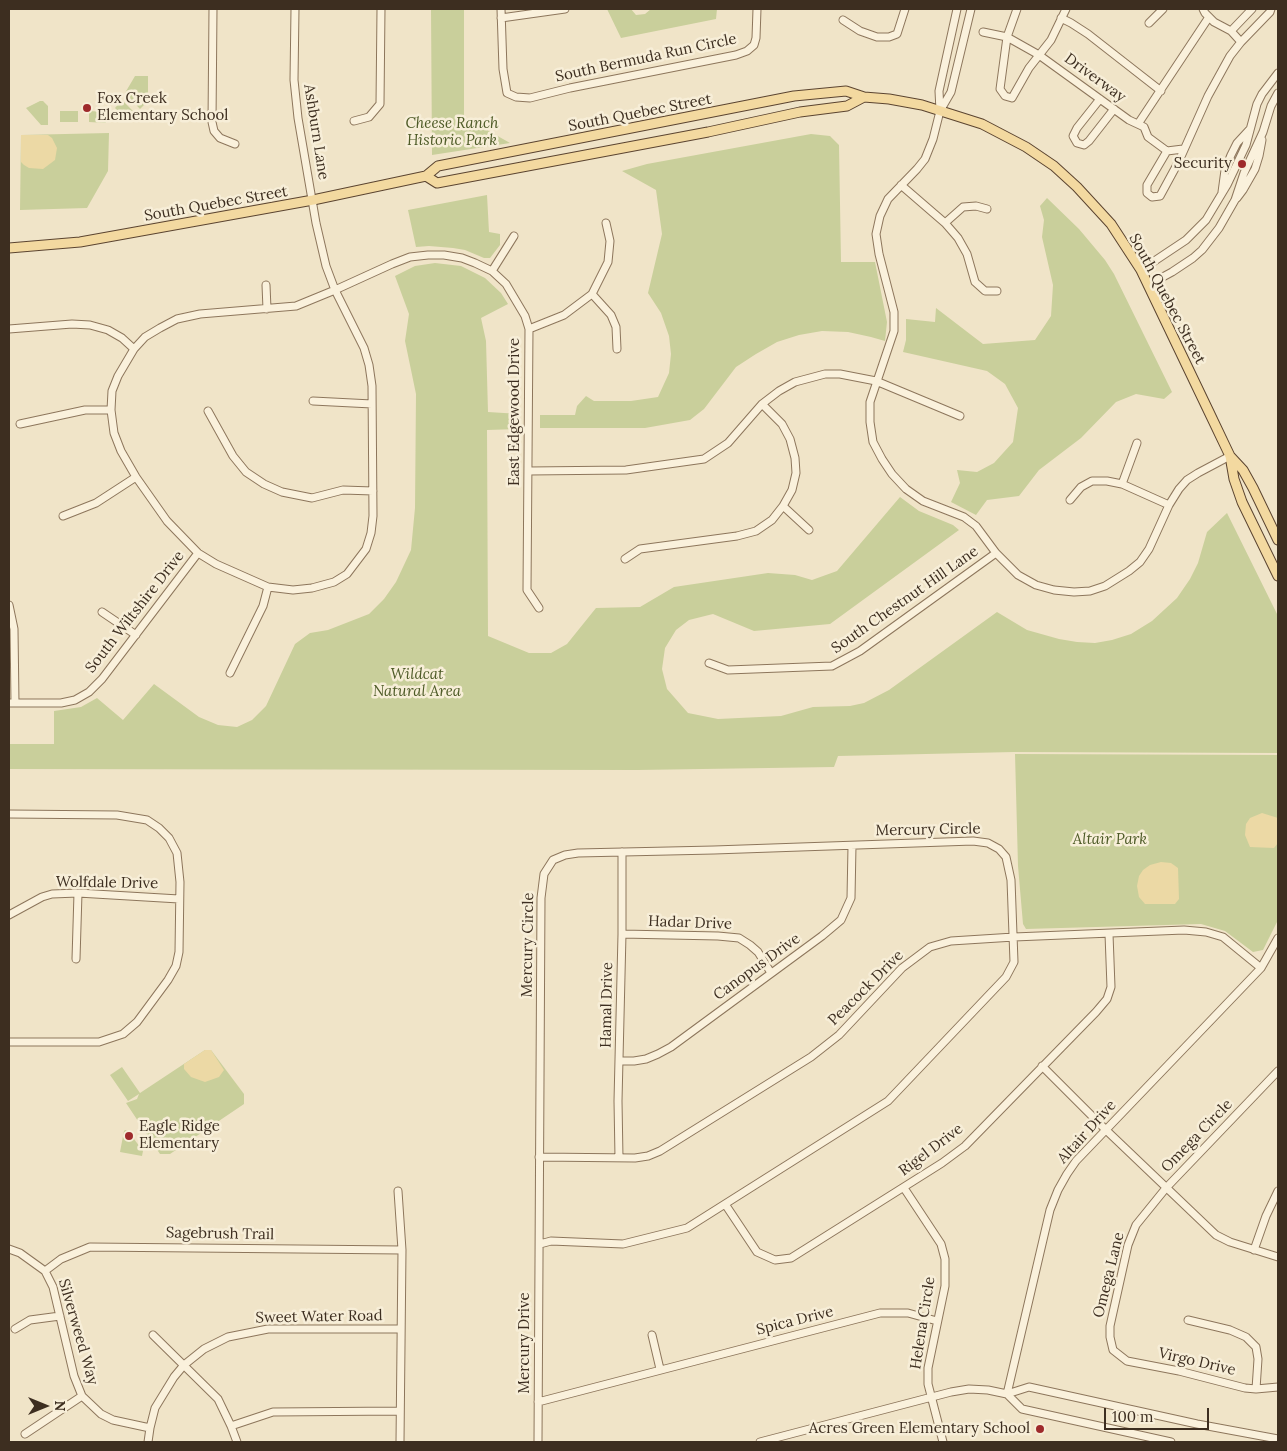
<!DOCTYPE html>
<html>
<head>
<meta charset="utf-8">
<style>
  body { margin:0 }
  #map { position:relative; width:1287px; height:1451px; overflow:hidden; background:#f0e4c8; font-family:Lora,serif }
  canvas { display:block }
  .frame { position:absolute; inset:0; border:10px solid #3d2e20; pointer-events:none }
  .north { position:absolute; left:20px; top:1381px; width:50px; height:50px; -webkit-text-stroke:4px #f7eed8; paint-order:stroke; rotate:90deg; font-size:14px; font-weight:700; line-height:20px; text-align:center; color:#3d2e20 }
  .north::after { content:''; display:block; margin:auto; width:18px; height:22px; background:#3d2e20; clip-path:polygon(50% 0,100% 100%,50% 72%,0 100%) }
  .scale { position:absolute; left:1104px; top:1408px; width:105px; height:22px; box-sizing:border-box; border:2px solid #3d2e20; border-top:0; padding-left:6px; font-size:15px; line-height:18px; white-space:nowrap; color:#3d2e20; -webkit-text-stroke:4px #f7eed8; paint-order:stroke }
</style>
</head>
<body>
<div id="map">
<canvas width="1287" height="1451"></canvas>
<div class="frame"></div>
<div class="north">N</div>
<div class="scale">100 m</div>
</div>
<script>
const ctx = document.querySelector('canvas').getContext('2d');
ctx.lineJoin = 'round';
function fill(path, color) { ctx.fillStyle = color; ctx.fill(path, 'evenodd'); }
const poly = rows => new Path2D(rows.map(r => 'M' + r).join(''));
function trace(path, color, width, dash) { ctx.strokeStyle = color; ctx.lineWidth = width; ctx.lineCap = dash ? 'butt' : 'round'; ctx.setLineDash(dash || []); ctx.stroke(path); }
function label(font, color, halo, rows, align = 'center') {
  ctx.font = font + ' Lora,serif'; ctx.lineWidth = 5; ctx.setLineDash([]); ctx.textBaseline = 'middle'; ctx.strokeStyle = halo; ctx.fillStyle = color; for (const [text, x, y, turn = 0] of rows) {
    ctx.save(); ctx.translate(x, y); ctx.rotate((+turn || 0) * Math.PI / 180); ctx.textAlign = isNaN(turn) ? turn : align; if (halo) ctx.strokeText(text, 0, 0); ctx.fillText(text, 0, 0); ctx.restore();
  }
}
fill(poly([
  [431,9,464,9,464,117,510,143,432,155],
  [607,9,631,9,636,15,645,14,651,9,717,9,716,19,621,38],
  [135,76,148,76,148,101,140,109,125,93],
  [122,100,134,112,127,120,115,108],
  [40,101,43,101,48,106,48,125,41,125,26,108],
  [60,111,78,111,78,122,60,122],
  [89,111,106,112,106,123,89,122],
  [109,133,108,171,87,208,20,210,21,135],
  [811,134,830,136,839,145,841,262,875,262,887,322,885,341,871,337,848,332,822,331,799,335,777,342,756,354,736,367,704,409,690,420,645,428,540,428,540,415,575,415,577,406,586,396,594,401,631,401,658,397,669,373,671,354,669,336,661,313,648,293,662,234,656,190,622,171,647,164],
  [487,195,489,232,500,234,500,245,490,258,484,258,465,250,453,248,429,246,416,247,408,210],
  [1047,198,1079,229,1105,260,1114,274,1172,392,1164,399,1136,394,1116,402,1081,438,1039,470,1019,496,987,500,976,515,951,502,960,483,957,470,977,472,994,463,1013,442,1018,408,1005,384,987,371,903,352,906,340,906,319,935,322,936,308,983,344,1035,340,1051,316,1053,285,1042,237,1044,220,1040,206],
  [435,263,461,266,485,278,501,293,508,304,481,318,486,341,488,412,520,414,519,429,487,430,488,636,529,653,551,653,567,644,596,608,640,607,674,587,768,573,795,575,812,580,837,571,900,497,919,511,953,525,959,530,830,624,754,631,713,614,689,620,676,630,665,648,662,669,667,689,688,713,718,719,781,716,813,707,850,706,864,703,889,690,997,612,1027,630,1059,639,1077,642,1095,643,1112,640,1131,634,1152,621,1177,598,1190,579,1198,563,1207,532,1227,513,1278,616,1278,753,1014,752,838,756,834,767,637,770,9,769,9,744,54,744,54,711,81,707,97,698,123,720,154,684,199,717,218,725,237,727,252,720,266,706,295,644,310,633,328,630,369,614,384,599,396,582,411,550,415,508,416,394,405,341,409,314,395,276,415,266],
  [1015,754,1278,755,1278,920,1263,950,1253,952,1225,931,1201,924,1026,929,1023,924,1018,866],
  [205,1050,211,1050,244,1094,244,1104,170,1154,160,1154,126,1103,137,1099,139,1094,128,1101,110,1075,122,1067,140,1093],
  [125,1130,128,1131,143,1151,142,1156,120,1152,124,1131]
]), '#c9cf9b');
fill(poly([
  [21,135,48,135,52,138,57,148,55,160,43,169,29,168,24,165,21,162],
  [1262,813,1278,818,1278,843,1274,848,1250,847,1245,835,1246,824,1250,818],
  [1161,862,1171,863,1178,868,1179,899,1175,904,1145,904,1139,897,1137,886,1139,876,1143,870,1150,865],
  [205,1050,211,1050,224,1070,219,1077,205,1082,191,1077,184,1069,184,1064]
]), '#ecd9a5');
const minor = poly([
  [213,9,212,122,214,131,220,138,235,144],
  [295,9,294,80,298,118,316,223,326,266,335,290,364,348,369,365,372,386,373,516,371,533,366,549,347,574,334,582,312,588,293,590,268,587,216,564,198,553,167,521,136,477,121,451,114,433,111,410,112,391,118,376,134,349,145,337,160,328,177,319,200,314,296,306,335,290,392,264,410,257,428,255,444,255,462,258,475,263,492,271,506,284,525,316,529,329,527,590,539,608],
  [501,9,503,69,507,93,516,97,530,98,570,88,736,55,747,51,754,45,756,38,757,9],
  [971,9,951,92,940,111,933,139,925,159,917,169,888,199,880,216,876,234,879,254,894,312,894,331,870,402,870,422,873,442,882,459,892,474,906,489,923,501,964,517,976,526,996,553,1018,575,1036,585,1054,590,1074,592,1090,591,1105,586,1129,571,1140,562,1149,549,1169,505,1179,489,1187,480,1198,473,1230,456],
  [1017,9,1007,37,1000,89,1005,96,1012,98,1029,68,1051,40,1066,9],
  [1203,9,1205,13,1214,22,1231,31,1241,42,1270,12,1271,9],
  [501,18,565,9],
  [1061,18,1071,23,1088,34,1161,91],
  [843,20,860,31,877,37,889,37,897,34,905,9],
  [1149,23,1163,9],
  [1231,31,1252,9],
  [983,32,1007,37,1039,55,1129,120,1144,127,1148,137,1167,151,1183,149],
  [1100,99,1077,128,1073,136,1077,143,1084,145,1089,141,1114,109],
  [940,111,939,91,957,9],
  [354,121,369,117,380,104,381,9],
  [1138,124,1209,17],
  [1167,151,1147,185,1147,193,1152,197,1160,196,1179,161,1208,96,1230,56,1241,42],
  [901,185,945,223,958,238,967,254,975,282,985,291,997,291],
  [1222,192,1225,170,1231,155,1237,143,1249,130],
  [1237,198,1243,190,1255,169,1259,156,1262,140],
  [945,223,963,207,976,206,987,209],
  [1141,270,1186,240,1206,220,1227,185,1246,145,1257,104,1262,94,1278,73],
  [492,271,514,236],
  [266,285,267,309],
  [1148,285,1172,272,1193,258,1202,250,1219,228,1235,200,1244,173,1263,132,1271,106,1278,93],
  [592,294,611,315,616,327,617,349],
  [9,329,72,324,90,325,108,330,122,338,134,349],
  [529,329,564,315,592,294,608,262,610,241,606,223],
  [313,401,372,404],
  [208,411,233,456,246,472,264,484,282,492,312,498,343,490,373,491],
  [20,424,85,410,111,410],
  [529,471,626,470,704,459,728,443,762,404,779,391,795,382,825,374,840,374,876,381,960,416],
  [1122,484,1137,443],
  [1070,500,1081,487,1092,481,1107,481,1122,484,1169,505],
  [783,506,809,530],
  [63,516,96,503,136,477],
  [625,559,640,549,737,536,756,531,772,520,783,506,792,490,796,473,795,458,790,439,782,424,762,404],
  [9,605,14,629,15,703],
  [102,612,136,635],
  [709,663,728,670,832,666,860,651,996,553],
  [230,673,263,606,268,587],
  [9,703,61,703,75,700,89,692,102,679,198,553],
  [9,814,117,815,147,820,159,828,169,838,177,853,180,882,179,952,176,966,168,980,137,1022,123,1034,99,1042,9,1042],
  [9,915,42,897,52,894,78,893,179,899],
  [622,934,718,936,739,938,750,945,758,952,771,973],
  [76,959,78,893],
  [619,1061,634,1061,646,1059,658,1054,671,1047,822,936,841,920,851,898,852,846],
  [1042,1066,1106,1130,1216,1235,1230,1242,1278,1257],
  [1278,1071,1166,1188,1136,1225,1128,1245,1110,1326,1110,1337,1113,1350,1127,1361,1179,1371,1245,1388,1256,1389,1278,1387],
  [539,1157,635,1158,648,1156,660,1151,811,1057,839,1035,902,968,930,947,951,941,1014,937,1184,930,1206,932,1223,937,1261,968],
  [619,1158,618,1101,622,934,622,852],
  [904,1188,941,1244,945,1259,945,1286,928,1368,928,1384,943,1442],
  [398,1191,402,1250,400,1442],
  [725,1204,757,1252,775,1260,791,1258,942,1163,965,1146,1096,1012,1107,999,1111,987,1109,934],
  [9,1249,20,1253,45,1271,53,1287,74,1376,82,1396,101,1414,113,1420,150,1428],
  [1254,1250,1266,1216,1278,1191],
  [45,1271,61,1259,90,1247,402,1250],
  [1188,1320,1230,1330,1246,1337,1256,1347,1258,1359,1256,1389],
  [15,1329,30,1320,60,1316],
  [153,1335,218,1399,231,1426,237,1442],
  [652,1335,660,1369],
  [1007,1394,1050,1210,1058,1190,1067,1174,1076,1161,1261,968,1278,938],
  [1007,1394,1022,1409,1171,1442],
  [538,1402,880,1313,908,1313,937,1321],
  [231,1426,273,1412,400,1411],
  [25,1434,82,1396],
  [148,1442,150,1428,155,1408,174,1377,184,1365,204,1349,228,1337,268,1329,401,1329],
  [538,1442,541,898,544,874,553,860,565,855,578,853,714,850,973,841,988,843,999,849,1006,857,1011,880,1014,962,1006,977,888,1101,687,1228,623,1244,551,1241,540,1244],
  [760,1442,951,1392,969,1389,988,1390,1007,1394,1029,1387,1197,1424,1278,1439]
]);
const major = poly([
  [426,176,437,183,708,132,800,112,847,106,864,97],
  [9,248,80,242,313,200,426,176,438,166,794,96,846,91,864,97,889,99,922,105,982,124,1026,147,1054,166,1077,187,1111,224,1141,270,1209,412,1230,456,1234,479,1242,502,1278,576],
  [1230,456,1243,470,1253,488,1278,540]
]);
trace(minor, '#8d765c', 9);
trace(major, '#5b4430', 11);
trace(minor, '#faf1dc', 7);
trace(major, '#f3d9a0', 9);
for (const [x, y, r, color] of [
  [87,108,5,"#9e2a2b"],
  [1242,164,5,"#9e2a2b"],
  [129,1136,5,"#9e2a2b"],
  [1040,1429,5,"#9e2a2b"]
]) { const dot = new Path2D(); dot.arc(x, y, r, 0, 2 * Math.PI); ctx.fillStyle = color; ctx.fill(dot); trace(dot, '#f7eed8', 2); }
label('15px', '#3d2e20', '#f7eed8', [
  ["South Bermuda Run Circle",646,58,-12],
  ["Driverway",1095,78,36],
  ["South Quebec Street",640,113,-11],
  ["Ashburn Lane",316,132,81],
  ["South Quebec Street",216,204,-10],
  ["South Quebec Street",1167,299,62],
  ["East Edgewood Drive",515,412,-90],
  ["South Chestnut Hill Lane",905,600,-35],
  ["South Wiltshire Drive",135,612,-52],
  ["Mercury Circle",928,830,-1],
  ["Wolfdale Drive",107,883,1],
  ["Hadar Drive",690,923,2],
  ["Mercury Circle",528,945,-89],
  ["Canopus Drive",757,967,-36],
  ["Peacock Drive",866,988,-45],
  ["Hamal Drive",607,1005,-89],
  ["Altair Drive",1087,1132,-48],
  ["Omega Circle",1197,1136,-46],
  ["Rigel Drive",931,1150,-37],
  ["Sagebrush Trail",220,1234,1],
  ["Omega Lane",1109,1275,-76],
  ["Sweet Water Road",319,1317,-1],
  ["Spica Drive",795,1321,-14],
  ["Helena Circle",923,1323,-81],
  ["Silverweed Way",78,1332,74],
  ["Mercury Drive",525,1343,-90],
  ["Virgo Drive",1197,1362,13]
]);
label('15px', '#3d2e20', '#f7eed8', [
  ["Fox Creek",97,99],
  ["Elementary School",97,116],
  ["Security",1232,164,"right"],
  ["Eagle Ridge",139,1127],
  ["Elementary",139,1144],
  ["Acres Green Elementary School",1030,1429,"right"]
], 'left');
label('italic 15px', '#4d5a26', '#f7eed8', [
  ["Cheese Ranch",452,124],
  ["Historic Park",452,141],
  ["Wildcat",417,675],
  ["Natural Area",417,692],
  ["Altair Park",1110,840]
]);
</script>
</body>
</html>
